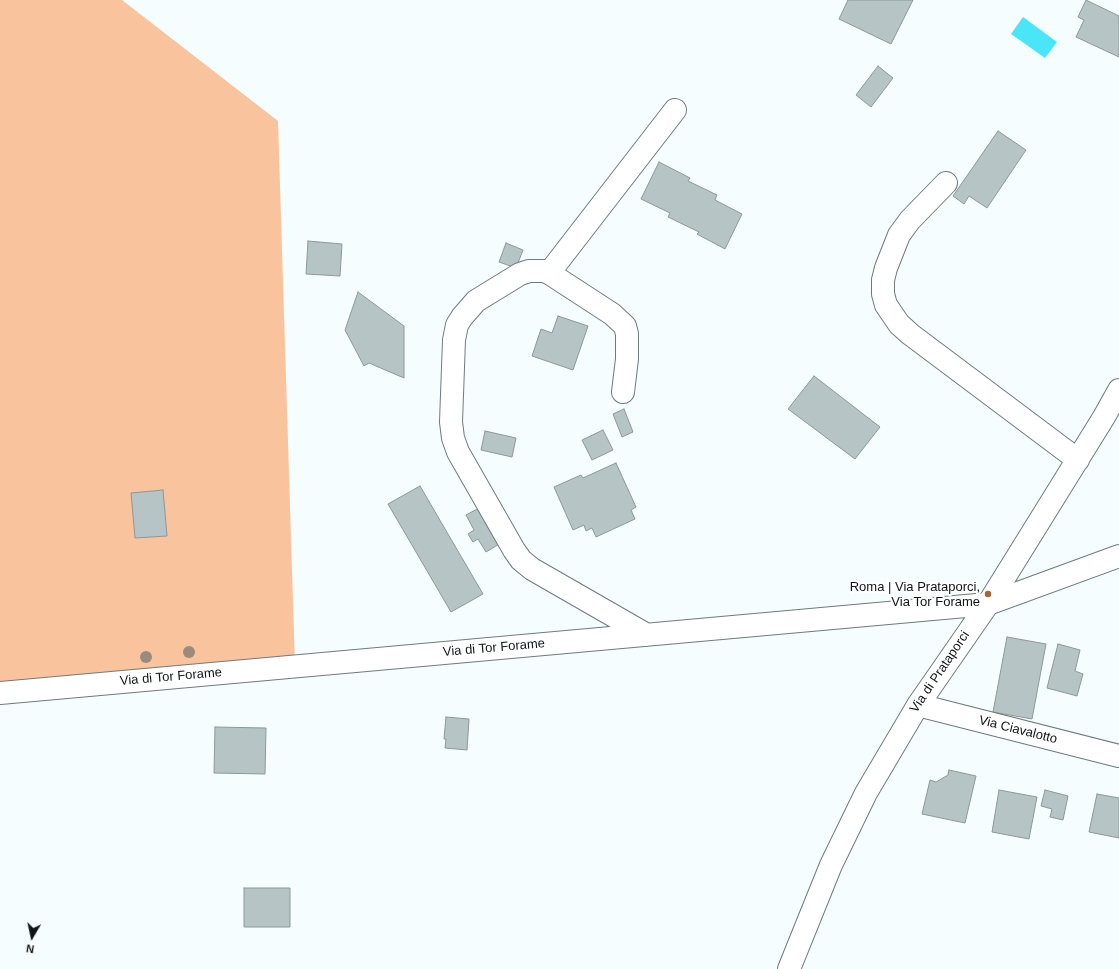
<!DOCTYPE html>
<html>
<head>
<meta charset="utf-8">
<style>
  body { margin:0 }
  #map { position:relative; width:1119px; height:969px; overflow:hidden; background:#f5fdff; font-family:Helvetica,sans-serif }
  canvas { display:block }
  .north { position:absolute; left:12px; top:917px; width:40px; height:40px; -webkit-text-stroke:3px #fff; paint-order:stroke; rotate:189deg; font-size:11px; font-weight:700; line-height:16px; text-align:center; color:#0f1415 }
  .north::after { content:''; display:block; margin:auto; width:14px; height:18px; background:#0f1415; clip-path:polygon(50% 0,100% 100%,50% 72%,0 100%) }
</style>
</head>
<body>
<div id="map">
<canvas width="1119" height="969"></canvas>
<div class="north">N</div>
</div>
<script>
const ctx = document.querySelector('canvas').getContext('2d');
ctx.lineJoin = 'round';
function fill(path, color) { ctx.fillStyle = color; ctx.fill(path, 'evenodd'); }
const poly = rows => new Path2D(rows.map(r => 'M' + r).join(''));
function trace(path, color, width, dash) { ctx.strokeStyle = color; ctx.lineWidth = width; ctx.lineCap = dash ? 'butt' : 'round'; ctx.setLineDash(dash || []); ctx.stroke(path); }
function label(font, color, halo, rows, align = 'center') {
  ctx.font = font + ' Helvetica,sans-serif'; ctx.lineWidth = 4; ctx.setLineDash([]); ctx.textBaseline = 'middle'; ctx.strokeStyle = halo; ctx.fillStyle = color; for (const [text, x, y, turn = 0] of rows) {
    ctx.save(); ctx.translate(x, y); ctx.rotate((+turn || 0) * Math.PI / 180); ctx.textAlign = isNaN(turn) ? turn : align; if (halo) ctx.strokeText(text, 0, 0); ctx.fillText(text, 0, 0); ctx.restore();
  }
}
fill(poly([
  [0,0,122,0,278,121,295,666,0,693]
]), '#f9c39e');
fill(poly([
  [1023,17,1057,42,1045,58,1011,34]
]), '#4ae5f7');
const building = poly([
  [848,0,913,0,891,44,839,19,848,0],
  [1086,0,1119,16,1119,57,1076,37,1084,20,1078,17,1086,0],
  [878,66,893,78,871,107,856,95,878,66],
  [998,131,1026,150,987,208,969,196,964,204,953,196,998,131],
  [659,162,690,178,688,181,717,195,715,200,742,214,725,249,697,234,699,232,668,217,670,213,641,199,659,162],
  [308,241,342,244,340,276,306,274,308,241],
  [506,243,523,250,516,268,499,262,506,243],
  [358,292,404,326,404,378,369,363,364,366,345,330,358,292],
  [558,316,588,326,573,370,532,356,541,329,552,333,558,316],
  [814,376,880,427,855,459,788,409,814,376],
  [624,409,633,432,622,437,613,414,624,409],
  [603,430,613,450,592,460,582,440,603,430],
  [485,431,516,438,512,457,481,450,485,431],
  [616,463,636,507,631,510,635,519,596,537,592,528,586,531,584,525,573,530,554,487,581,475,583,478,616,463],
  [420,486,483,594,451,612,388,504,420,486],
  [163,490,167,536,135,538,131,493,163,490],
  [481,507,501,543,486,552,478,539,473,542,468,534,474,530,466,515,481,507],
  [1007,637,1046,644,1032,719,993,712,1007,637],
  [1058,644,1080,650,1075,671,1083,674,1077,696,1047,688,1058,644],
  [446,717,469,719,467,750,445,748,446,739,444,739,446,717],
  [215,727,266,728,265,774,214,773,215,727],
  [949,770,976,776,965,823,922,814,930,780,936,782,948,775,949,770],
  [999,790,1037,797,1029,839,992,832,999,790],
  [1045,790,1068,796,1063,820,1050,817,1052,809,1041,806,1045,790],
  [1097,794,1119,798,1119,838,1089,832,1097,794],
  [244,888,290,888,290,927,244,927,244,888]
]);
fill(building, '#b6c4c6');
trace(building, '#8b989a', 1);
const minor = poly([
  [946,183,910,220,899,235,886,268,883,280,883,294,886,305,899,324,910,334,1078,460],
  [549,273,675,110],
  [623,392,627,359,627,334,625,326,612,314,549,273,544,271,529,271,520,274,476,301,462,317,457,325,454,340,451,422,453,438,458,452,514,550,521,560,532,569,647,635],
  [0,693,988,604,1119,556],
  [918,705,1119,756],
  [789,969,831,865,866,793,918,705,988,604,1104,417,1119,390]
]);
trace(minor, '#6e7b7d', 24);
trace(minor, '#fff', 22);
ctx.fillStyle = '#9b8b7e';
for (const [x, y] of [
  [189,652],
  [146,657]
]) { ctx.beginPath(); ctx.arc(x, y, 6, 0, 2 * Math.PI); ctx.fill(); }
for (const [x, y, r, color] of [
  [988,594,4,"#a76532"]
]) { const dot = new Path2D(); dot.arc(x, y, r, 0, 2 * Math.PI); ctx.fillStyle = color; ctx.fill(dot); trace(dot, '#fff', 1.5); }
label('13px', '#0f1415', '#fff', [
  ["Roma | Via Prataporci,",980,587],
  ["Via Tor Forame",980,602]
], 'right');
label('13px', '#0f1415', '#fff', [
  ["Via di Tor Forame",494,648,-5],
  ["Via di Prataporci",940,672,-56],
  ["Via di Tor Forame",171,677,-5],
  ["Via Ciavalotto",1018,730,14]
]);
</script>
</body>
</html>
